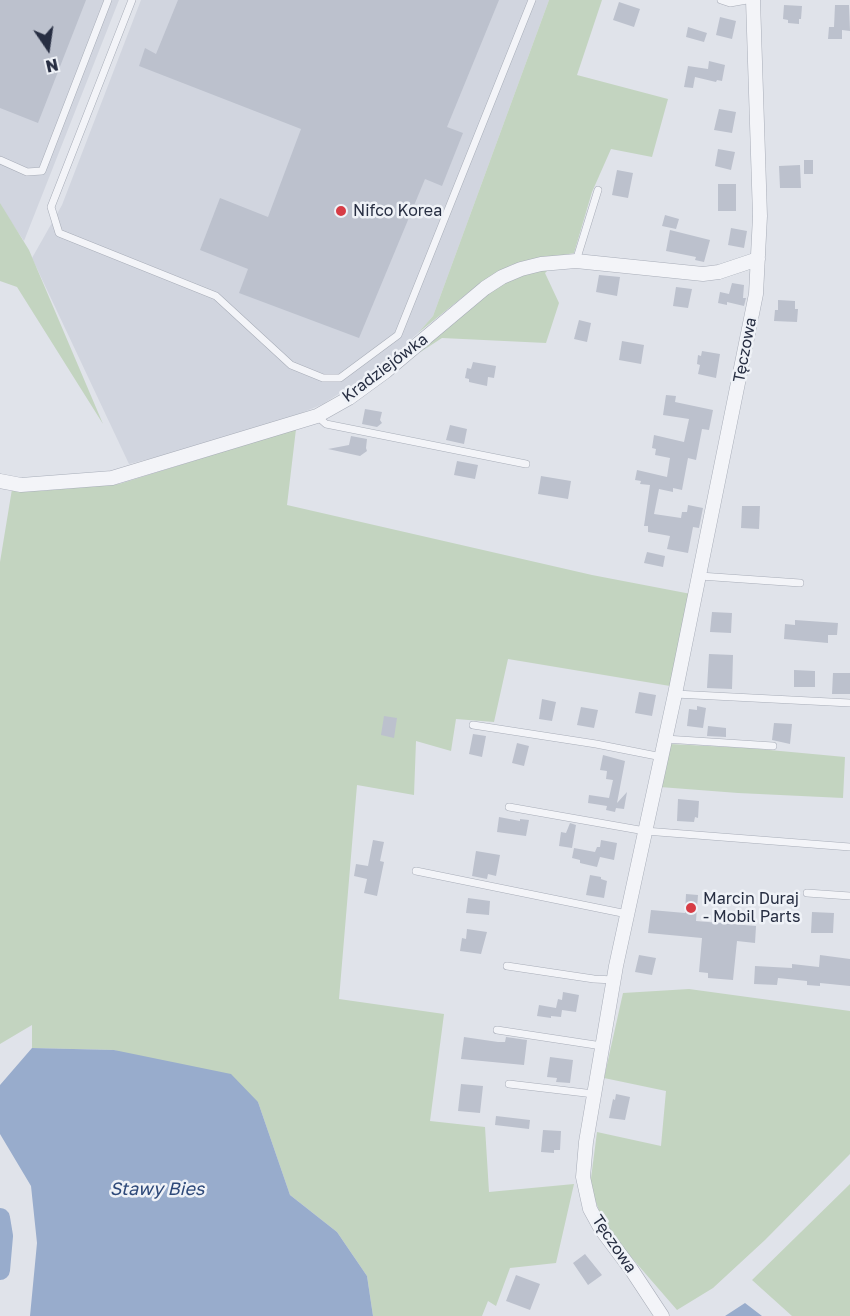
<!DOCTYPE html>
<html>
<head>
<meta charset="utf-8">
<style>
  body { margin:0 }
  #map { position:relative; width:850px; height:1316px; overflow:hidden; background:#e0e3ea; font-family:"Golos Text",sans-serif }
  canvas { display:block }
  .north { position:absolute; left:18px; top:18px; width:60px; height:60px; -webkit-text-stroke:4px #eff2f7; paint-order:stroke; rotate:167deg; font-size:16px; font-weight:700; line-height:24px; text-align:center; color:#272e42 }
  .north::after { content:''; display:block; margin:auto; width:21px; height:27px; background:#272e42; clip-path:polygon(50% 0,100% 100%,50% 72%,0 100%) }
</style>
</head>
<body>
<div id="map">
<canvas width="850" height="1316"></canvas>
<div class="north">N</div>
</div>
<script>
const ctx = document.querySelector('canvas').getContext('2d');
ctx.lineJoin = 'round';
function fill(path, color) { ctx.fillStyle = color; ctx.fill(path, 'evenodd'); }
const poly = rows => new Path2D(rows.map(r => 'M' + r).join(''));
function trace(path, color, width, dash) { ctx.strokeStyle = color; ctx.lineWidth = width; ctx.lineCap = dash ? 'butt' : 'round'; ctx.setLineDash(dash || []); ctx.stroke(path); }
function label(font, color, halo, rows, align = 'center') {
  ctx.font = font + ' "Golos Text",sans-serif'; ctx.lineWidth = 5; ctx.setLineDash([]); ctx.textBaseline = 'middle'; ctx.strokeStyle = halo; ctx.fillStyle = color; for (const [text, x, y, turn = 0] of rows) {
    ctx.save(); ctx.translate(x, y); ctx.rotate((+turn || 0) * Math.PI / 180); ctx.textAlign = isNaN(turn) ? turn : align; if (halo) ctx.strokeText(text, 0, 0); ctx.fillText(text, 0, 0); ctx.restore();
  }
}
fill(poly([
  [0,0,119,0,24,241,0,206],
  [141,0,549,0,433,316,418,333,379,368,323,404,280,422,189,449,129,464,32,258,62,205]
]), '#d1d5df');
fill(poly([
  [549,0,602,0,577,75,668,99,652,157,611,149,592,192,574,253,511,265,469,292,418,333,433,316],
  [0,203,29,250,103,424,17,287,0,281],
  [551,267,545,273,559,303,546,343,442,338,419,353,475,301,514,276],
  [296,429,287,505,592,575,691,594,670,686,508,659,494,722,456,719,451,751,416,741,414,795,357,785,339,999,444,1014,430,1121,485,1127,489,1192,574,1184,556,1263,510,1268,496,1306,488,1301,482,1316,373,1316,367,1276,337,1232,290,1195,258,1102,114,1050,32,1048,32,1025,0,1044,0,562,12,489,40,491,119,484],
  [670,744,748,748,845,757,843,798,738,793,660,787],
  [689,989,850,1011,850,1154,765,1240,713,1288,677,1310,605,1227,590,1186,597,1132,661,1146,666,1091,604,1078,623,993],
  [850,1184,850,1316,792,1316,752,1280]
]), '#c3d4c0');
fill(poly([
  [32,1048,114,1050,231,1074,258,1102,290,1195,337,1232,367,1276,373,1316,30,1316,37,1243,31,1186,0,1134,0,1085],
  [745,1303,762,1316,725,1316]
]), '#98accc');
trace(poly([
  [0,1218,3,1236,0,1270]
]), '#98accc', 20);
fill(poly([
  [0,0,86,0,38,123,0,108],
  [178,0,499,0,447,127,463,133,442,186,425,179,359,338,239,293,248,269,200,250,220,198,268,217,301,129,139,66,145,48,156,54],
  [619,2,640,9,634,27,613,20],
  [784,5,802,6,801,19,799,19,799,24,788,23,788,20,783,19],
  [835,5,849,5,850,31,842,30,842,39,828,39,829,27,834,27],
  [720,17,736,21,732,39,716,35],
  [688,27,707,33,704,42,686,37],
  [709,61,725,65,722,81,717,80,716,82,695,77,693,88,684,87,688,66,708,69],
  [719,109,736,112,732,133,714,130],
  [718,149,735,152,731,170,715,166],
  [804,160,813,160,813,174,804,174],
  [800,165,801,188,780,188,779,166],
  [617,170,633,173,628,198,612,195],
  [718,184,736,184,736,211,718,211],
  [665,215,679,219,676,229,662,226],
  [731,228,747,231,744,248,728,245],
  [670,230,710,240,704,262,695,260,696,257,666,251],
  [599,275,620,277,617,296,596,292],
  [732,283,744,285,743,298,746,298,744,306,727,302,727,305,718,303,720,292,729,294],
  [676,287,692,289,688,308,673,306],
  [778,300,795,301,795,309,798,309,797,322,774,321,775,310,778,310],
  [579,320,591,323,587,342,574,339],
  [622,341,644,345,641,364,619,360],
  [702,351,720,354,716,378,698,374,700,365,697,364,698,355,701,356],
  [473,362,496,366,494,378,488,377,487,386,469,382,469,379,465,378,467,368,471,369],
  [666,395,676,396,675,402,713,410,709,430,702,429,696,460,688,458,682,490,673,488,673,492,659,489,654,514,681,518,682,512,687,512,688,505,703,508,699,528,693,527,688,553,667,549,670,536,648,532,648,526,644,526,650,485,640,484,641,481,635,480,637,470,667,477,670,458,655,455,656,449,652,448,654,435,684,442,689,419,663,415],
  [365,409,382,412,380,420,382,423,377,427,362,424],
  [450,425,467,429,464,444,446,440],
  [351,436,367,439,366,448,367,451,360,456,328,449,349,445],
  [457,461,478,465,475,479,454,475],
  [541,476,571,481,568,499,538,494],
  [742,506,760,506,759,529,741,528],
  [647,552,665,556,663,567,644,563],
  [712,612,732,613,731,633,710,632],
  [795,620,838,623,837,635,828,635,828,643,784,639,785,624,795,625],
  [709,654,733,655,732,689,707,688],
  [794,670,815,671,815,687,794,687],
  [833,673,850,673,850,694,832,694],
  [639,692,656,695,652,716,635,713],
  [542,699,556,702,552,721,539,719],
  [697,706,706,708,703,728,687,726,689,709,697,710],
  [581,707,598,710,594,728,577,725],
  [384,716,397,718,394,738,381,735],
  [774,723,792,724,790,744,772,740],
  [708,726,726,728,726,737,707,736],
  [473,734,486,736,482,757,469,754],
  [517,743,529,746,524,766,512,763],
  [603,755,625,761,617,803,627,792,624,809,616,808,615,812,606,810,607,806,588,803,589,795,609,798,613,780,606,779,607,771,600,770],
  [678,799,699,801,698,818,695,817,694,822,677,821],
  [499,817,520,821,520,819,529,820,526,836,497,832],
  [570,823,576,825,572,848,559,846,561,832,566,833],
  [373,840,384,842,380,861,384,862,377,896,364,893,367,879,354,876,356,864,368,866],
  [601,840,617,843,614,860,600,857,597,867,580,863,580,860,572,858,574,848,595,852,597,847,600,847],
  [476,851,500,855,496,876,488,874,487,879,472,876],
  [590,875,601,877,601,879,607,881,604,898,586,895],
  [686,894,698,895,696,921,756,926,755,943,737,941,733,980,708,978,708,973,699,972,702,938,648,933,651,910,685,913],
  [468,898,490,901,489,915,466,913],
  [812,912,834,913,833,933,811,933],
  [467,929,487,932,481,954,460,951,462,938,466,939],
  [639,955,656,958,652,975,635,972],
  [820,955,850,959,850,986,820,983,820,986,807,985,807,981,778,978,777,985,754,984,755,966,792,968,792,964,819,967],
  [563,992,579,995,576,1012,562,1010,561,1017,551,1016,551,1018,537,1016,539,1005,556,1008,558,999,562,1000],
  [464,1037,498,1042,505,1042,506,1037,527,1040,524,1065,461,1059],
  [550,1057,573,1060,570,1083,556,1082,557,1078,547,1077],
  [461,1084,483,1086,480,1113,458,1111],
  [616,1094,630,1097,625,1120,609,1118,613,1099,615,1100],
  [496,1116,530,1120,529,1129,495,1125],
  [543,1130,561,1131,560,1150,554,1150,554,1153,541,1152],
  [585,1254,602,1275,588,1285,573,1263],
  [516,1275,540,1284,530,1310,506,1301]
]), '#bcc1cd');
const service = poly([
  [132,0,51,207,59,233,216,296,291,365,323,378,340,378,398,335,532,0],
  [721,0,730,3,747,0],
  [0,160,27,172,42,171,108,0],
  [576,261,598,190],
  [317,416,326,424,526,464],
  [700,576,800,583],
  [675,694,850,703],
  [473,725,596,744,662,757],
  [665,739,773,746],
  [509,807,645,831,850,847],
  [416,871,627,914],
  [807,893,850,896],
  [507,966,594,979,614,980],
  [497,1030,602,1046],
  [509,1084,594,1094]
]);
const minor = poly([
  [0,481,21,485,112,478,317,416,349,398,386,371,485,288,502,277,521,269,541,264,576,261,703,274,719,272,758,259],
  [662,1316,631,1269,601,1229,590,1209,583,1177,586,1142,616,966,675,694,756,294,760,216,753,0]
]);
trace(service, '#a8adb8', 8);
trace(minor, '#a8adb8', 15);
trace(service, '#f3f4f8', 7);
trace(minor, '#f3f4f8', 14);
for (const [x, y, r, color] of [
  [341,211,6,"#d73c45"],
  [691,908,6,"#d73c45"]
]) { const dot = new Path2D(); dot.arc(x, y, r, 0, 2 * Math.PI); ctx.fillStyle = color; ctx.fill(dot); trace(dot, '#eff2f7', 2); }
label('16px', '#272e42', '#eff2f7', [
  ["Nifco Korea",353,211],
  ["Marcin Duraj",703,899],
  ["- Mobil Parts",703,917]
], 'left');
label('16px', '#272e42', '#eff2f7', [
  ["Tęczowa",745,350,-79],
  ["Kradziejówka",385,368,-37],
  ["Tęczowa",614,1244,56]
]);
label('italic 18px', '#2e4979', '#eff2f7', [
  ["Stawy Bies",157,1189]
]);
</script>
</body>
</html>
